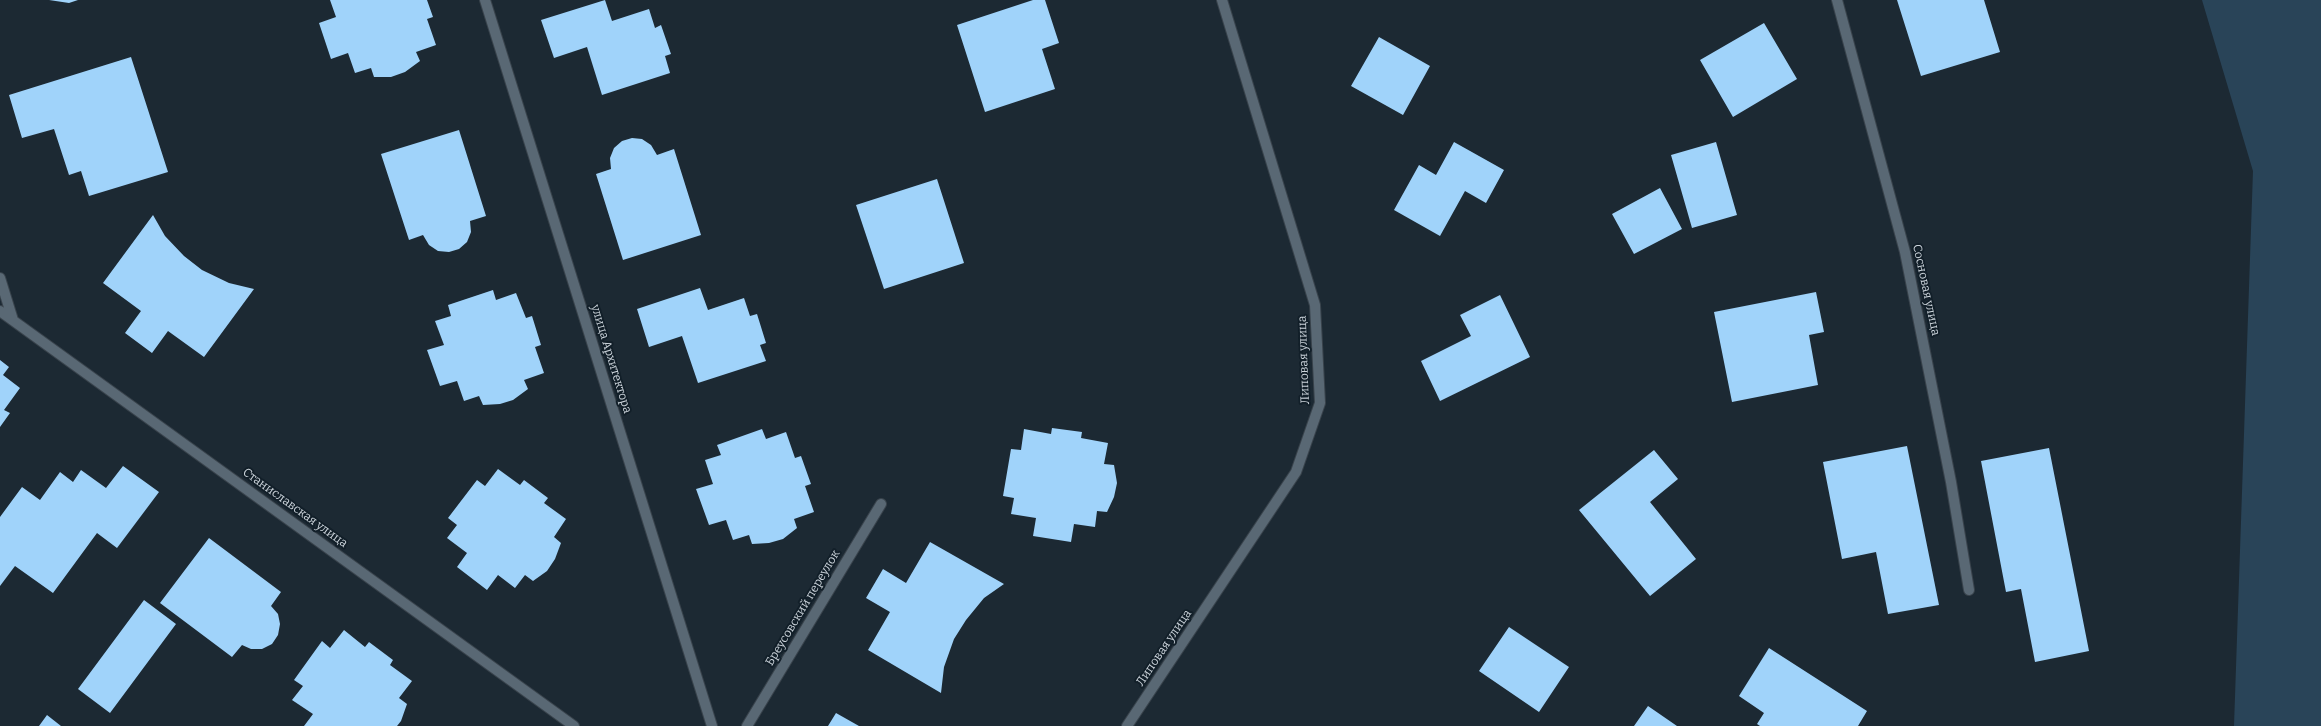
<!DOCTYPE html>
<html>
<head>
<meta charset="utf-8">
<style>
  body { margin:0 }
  canvas { display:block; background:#1c2933 }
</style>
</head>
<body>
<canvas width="2321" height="726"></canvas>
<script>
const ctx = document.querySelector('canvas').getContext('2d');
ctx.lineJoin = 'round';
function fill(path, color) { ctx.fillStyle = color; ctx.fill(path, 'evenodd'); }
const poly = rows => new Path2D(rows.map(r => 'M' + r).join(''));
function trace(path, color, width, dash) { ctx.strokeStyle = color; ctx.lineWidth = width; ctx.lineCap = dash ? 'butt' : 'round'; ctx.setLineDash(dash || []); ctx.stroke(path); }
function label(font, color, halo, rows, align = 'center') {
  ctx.font = font + ' Bitter,serif'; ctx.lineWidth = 4; ctx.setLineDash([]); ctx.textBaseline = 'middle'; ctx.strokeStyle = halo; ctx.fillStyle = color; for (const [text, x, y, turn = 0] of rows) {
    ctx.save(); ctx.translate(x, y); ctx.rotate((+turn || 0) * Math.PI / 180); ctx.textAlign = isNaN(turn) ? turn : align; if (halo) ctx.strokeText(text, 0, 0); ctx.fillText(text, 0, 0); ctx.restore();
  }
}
fill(poly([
  [2202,0,2321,0,2321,726,2234,726,2253,171]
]), '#294458');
fill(poly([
  [49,0,78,0,69,3],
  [330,0,427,0,433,17,427,19,436,45,416,52,420,61,405,72,391,77,374,77,371,68,355,73,348,53,331,59,319,23,336,17],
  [605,0,612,21,649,9,655,28,661,25,671,54,665,56,670,73,602,95,587,47,554,58,541,20],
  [1033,0,1045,0,1059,43,1042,49,1055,89,985,112,957,25],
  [1897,0,1984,0,2000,52,1921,76],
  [1764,23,1797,79,1733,117,1700,60],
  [1379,37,1430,66,1403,115,1351,86],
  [131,57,168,172,89,196,81,171,69,175,54,129,22,138,9,95],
  [459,130,486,216,470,221,471,232,467,242,459,249,449,252,438,251,429,245,423,235,409,240,381,154],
  [632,138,642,139,651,145,657,155,674,149,701,235,623,260,596,174,611,169,610,158,614,148,622,141],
  [1454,142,1504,170,1486,203,1465,191,1440,236,1394,210,1419,165,1436,175],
  [1716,142,1737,215,1692,228,1671,155],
  [937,179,964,263,884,289,856,205],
  [1660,188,1682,229,1634,254,1612,214],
  [153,215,165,236,184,256,202,270,229,283,254,289,204,357,168,331,152,353,125,333,141,311,103,283],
  [700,288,708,310,744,298,750,316,757,314,766,343,760,345,766,361,698,383,682,336,649,347,637,309],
  [493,290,496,300,516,293,526,318,532,316,541,345,535,347,544,373,524,380,528,389,513,400,500,404,483,405,479,396,464,401,457,381,440,386,427,350,444,345,435,321,451,316,448,305],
  [1816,292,1824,332,1809,335,1818,385,1732,402,1714,312],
  [1500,295,1530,357,1440,401,1421,361,1471,336,1460,315],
  [0,360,9,367,3,375,20,388,4,410,10,413,0,427],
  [1052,428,1082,432,1081,438,1108,443,1104,464,1114,465,1117,483,1114,497,1107,512,1097,511,1095,527,1074,524,1071,542,1033,536,1036,518,1011,514,1014,498,1003,496,1011,449,1021,450,1024,429,1051,434],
  [762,429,766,439,786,432,795,458,801,456,811,484,805,486,814,512,794,519,797,528,783,539,769,543,752,544,749,535,733,540,726,520,709,525,696,489,713,484,705,460,721,455,717,445],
  [1907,446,1939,605,1888,614,1876,552,1842,559,1823,462],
  [2049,448,2089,651,2035,662,2021,589,2006,592,1981,461],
  [1654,450,1678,479,1650,502,1696,559,1650,596,1579,510],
  [123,466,159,492,117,548,97,533,53,593,15,566,0,586,0,517,22,487,40,500,60,472,73,482,81,470,106,488],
  [498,469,520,485,524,480,548,498,544,503,566,519,554,537,561,543,555,559,547,571,533,581,525,575,515,588,498,575,487,590,457,567,467,553,447,538,457,525,448,518,477,480,485,486],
  [209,538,281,592,271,606,278,614,280,624,278,635,272,644,262,649,251,649,242,645,232,657,160,603],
  [930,542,1004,584,984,598,966,620,954,639,944,667,941,693,868,650,890,612,866,598,883,569,906,583],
  [144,600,176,624,110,713,78,689],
  [1509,627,1569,667,1539,712,1479,671],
  [344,630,365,647,369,642,393,660,390,665,412,681,399,698,407,704,401,721,397,726,304,726,313,714,292,700,303,686,294,680,322,641,330,648],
  [1769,648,1867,711,1858,726,1760,726,1757,724,1764,713,1739,696],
  [1648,706,1677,726,1634,726],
  [836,713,859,726,828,726],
  [47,715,61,726,39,726]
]), '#a0d3fa');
const street = poly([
  [485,0,712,726],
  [1837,0,1905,252,1951,482,1969,590],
  [0,278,13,320],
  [0,311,574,726],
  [747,726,881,504],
  [1127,726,1296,472,1320,403,1315,305,1222,0]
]);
trace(street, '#39434c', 12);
trace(street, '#596874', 10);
label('12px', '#cbd3da', '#121f29', [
  ["Сосновая улица",1926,290,78],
  ["улица Архитектора",611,359,73],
  ["Липовая улица",1304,360,-92],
  ["Станиславская улица",295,508,36],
  ["Бреусовский переулок",803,608,-59],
  ["Липовая улица",1164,648,-56]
]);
</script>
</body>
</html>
